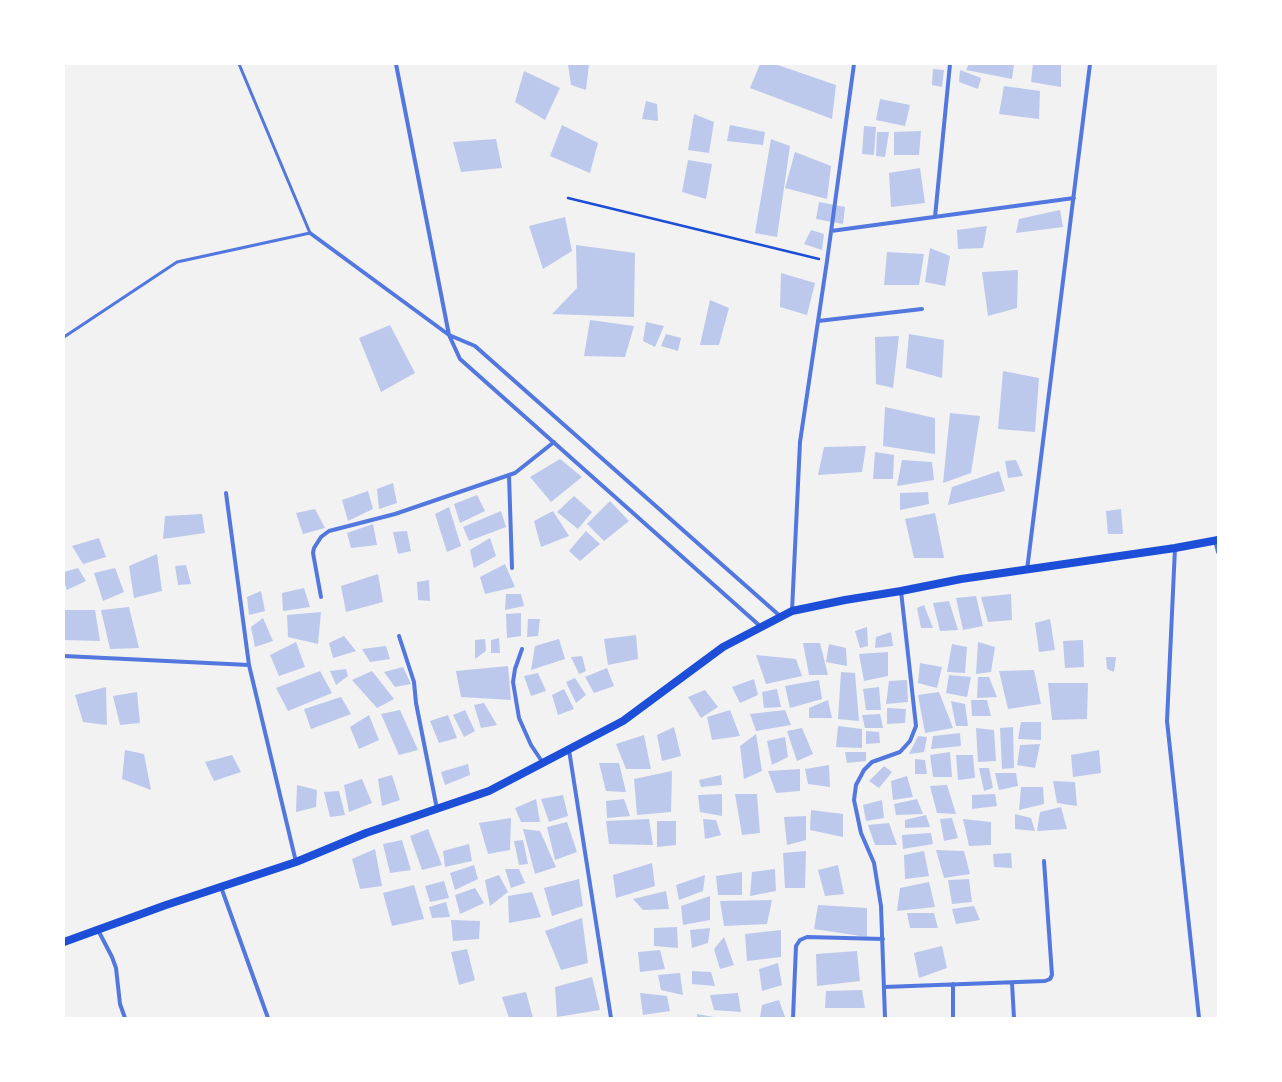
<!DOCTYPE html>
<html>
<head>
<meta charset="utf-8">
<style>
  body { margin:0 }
  #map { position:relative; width:1282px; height:1082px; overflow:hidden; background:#f2f2f2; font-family:"IBM Plex Sans",sans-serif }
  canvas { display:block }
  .frame { position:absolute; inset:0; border:65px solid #fff; pointer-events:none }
</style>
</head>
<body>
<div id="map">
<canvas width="1282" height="1082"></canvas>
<div class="frame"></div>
</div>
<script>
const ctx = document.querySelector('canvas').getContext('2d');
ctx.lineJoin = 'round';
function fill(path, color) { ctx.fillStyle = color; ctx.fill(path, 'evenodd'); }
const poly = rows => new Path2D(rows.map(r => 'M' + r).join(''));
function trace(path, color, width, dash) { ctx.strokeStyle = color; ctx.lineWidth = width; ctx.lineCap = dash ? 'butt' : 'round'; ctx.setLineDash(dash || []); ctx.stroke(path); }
fill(poly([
  [568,64,589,64,586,90,571,85],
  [760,64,775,64,836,85,832,119,750,88],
  [969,64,1014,64,1012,79,966,70],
  [1033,64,1061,64,1061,87,1031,82],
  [933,69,944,70,942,87,932,85],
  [960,70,981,78,978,89,959,82],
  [524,71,560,88,545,120,515,102],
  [1004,86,1040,91,1039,119,999,114],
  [880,99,910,105,905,126,876,120],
  [646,101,657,104,658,121,642,119],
  [694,114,714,122,709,153,688,150],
  [562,125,598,143,590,173,550,156],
  [730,125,765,132,763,145,727,141],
  [864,126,876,127,874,155,862,154],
  [921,131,919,155,894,155,894,132],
  [877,132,889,132,885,157,876,156],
  [496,139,502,168,461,172,453,142],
  [771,139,790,146,777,237,755,233],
  [795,152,831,166,827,199,785,188],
  [688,160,712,164,706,199,682,192],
  [920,168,925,203,891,207,889,173],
  [819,202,845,207,843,224,816,219],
  [1060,210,1063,227,1016,233,1019,219],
  [565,217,572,251,543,269,529,226],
  [987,226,983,248,958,249,957,230],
  [811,230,824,234,822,250,804,244],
  [576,245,635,253,634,317,552,314,577,288],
  [930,248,950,256,945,286,925,282],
  [887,252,924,254,919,285,884,285],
  [1018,270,1017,308,988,316,982,272],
  [781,273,815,283,807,315,780,307],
  [710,300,729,308,719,345,700,345],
  [590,320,634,326,625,357,584,356],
  [646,322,664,326,655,347,643,341],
  [390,325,415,373,381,392,359,338],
  [666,334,681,338,678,351,661,346],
  [909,334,944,340,942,378,906,368],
  [899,336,893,388,876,384,875,337],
  [1003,371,1039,378,1035,432,998,429],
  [885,407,935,418,935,454,883,446],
  [950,413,980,416,971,473,943,483],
  [866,446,862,472,818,475,824,447],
  [875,452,894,455,893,479,873,479],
  [560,459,582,477,551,502,530,477],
  [902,460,932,462,934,480,897,486],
  [1016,460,1023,476,1008,478,1005,461],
  [999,471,1005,491,948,505,952,487],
  [393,483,397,503,379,509,377,489],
  [368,491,373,509,348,521,342,500],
  [928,492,929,504,900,510,900,493],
  [477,495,485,511,460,523,454,504],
  [574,496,592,512,578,529,557,512],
  [610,501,629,521,604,541,587,524],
  [449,507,461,546,447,552,435,514],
  [315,509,325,528,303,534,296,513],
  [1121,509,1123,534,1108,534,1106,511],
  [501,511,506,527,469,541,463,527],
  [553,511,569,536,541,547,534,521],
  [935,513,944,558,914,558,905,519],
  [202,514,205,533,163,539,165,516],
  [373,524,377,545,351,548,347,533],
  [407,531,411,551,398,554,393,532],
  [586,531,600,544,580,561,569,551],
  [99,538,106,557,83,564,72,546],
  [490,538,496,556,474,568,470,550],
  [157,554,162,591,134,598,129,566],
  [505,564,515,587,485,594,480,577],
  [186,565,191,584,178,585,175,566],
  [78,568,86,581,67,590,64,582,64,572],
  [115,568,124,592,103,601,94,573],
  [378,574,383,602,346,612,341,586],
  [429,580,430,601,418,600,417,582],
  [304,588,310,607,283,611,282,593],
  [261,591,265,611,249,615,247,597],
  [506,594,521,594,524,606,505,610],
  [1011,594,1012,620,988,622,981,597],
  [976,596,983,626,963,630,956,598],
  [949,601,958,630,940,631,933,603],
  [924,605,933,628,921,628,917,608],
  [129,607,139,648,110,649,101,610],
  [64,610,95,610,100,641,64,640],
  [321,612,318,644,288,637,287,615],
  [521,613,521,636,507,638,506,614],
  [263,618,273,641,255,647,251,627],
  [528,619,540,619,538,636,527,637],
  [1050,619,1055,650,1039,652,1035,623],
  [867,627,868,646,860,648,855,631],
  [891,632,893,646,875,648,876,637],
  [636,635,638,659,608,665,604,639],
  [344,636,356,651,333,658,329,643],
  [499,638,500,653,491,653,491,640],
  [485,639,486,651,475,659,475,640],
  [559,639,565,659,531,670,535,646],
  [1083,640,1084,667,1065,668,1063,641],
  [296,642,305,667,279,676,270,655],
  [978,642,995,647,991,672,976,674],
  [803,643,820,643,828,675,809,675],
  [829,644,846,648,847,666,826,662],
  [952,644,967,647,965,673,947,672],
  [386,646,390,659,370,662,362,649],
  [888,652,888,676,864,681,859,654],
  [756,655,796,659,802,676,766,684],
  [582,656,586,671,579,674,571,657],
  [1106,657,1116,657,1114,672,1107,669],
  [920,663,942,667,937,688,918,683],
  [508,666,511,700,461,697,456,671],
  [403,667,411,684,395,687,384,672],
  [607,668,614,686,594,693,585,677],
  [346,669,348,676,336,685,330,671],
  [1034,670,1041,704,1008,709,999,671],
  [320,671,332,693,288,711,276,688],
  [372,671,394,699,377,708,352,680],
  [841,672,855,673,859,721,838,719],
  [538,673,546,691,531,696,524,676],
  [949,675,971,677,967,697,946,693],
  [978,677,989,677,997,697,977,698],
  [575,678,586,695,576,703,566,682],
  [754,679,758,695,740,703,732,687],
  [819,680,822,699,790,708,785,686],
  [907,680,908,702,886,704,889,681],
  [1048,683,1088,683,1087,719,1052,720],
  [106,687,107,725,83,722,75,695],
  [879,687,881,710,866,710,863,689],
  [564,689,574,709,558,715,552,695],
  [777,689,781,707,764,708,762,692],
  [705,690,718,707,701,718,688,697],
  [137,692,140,723,120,725,113,696],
  [939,692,953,728,925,733,918,695],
  [341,697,351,714,311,729,304,709],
  [828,700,832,718,809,718,809,708],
  [971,700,987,700,991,716,972,716],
  [951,701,965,704,968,726,956,726],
  [484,703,497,725,481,728,474,705],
  [887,708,906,709,905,723,887,724],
  [400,710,418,750,399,755,381,714],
  [465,710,475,731,464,737,453,715],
  [730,710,740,736,712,740,707,717],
  [785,710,791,725,756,731,750,714],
  [880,714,883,728,865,728,862,715],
  [369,715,379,740,359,749,350,727],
  [448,715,457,738,439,743,430,721],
  [1021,722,1041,722,1041,740,1018,739],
  [838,726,862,729,862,748,836,747],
  [674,727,681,756,662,761,657,735],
  [1013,727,1014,768,1002,769,1000,728],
  [802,728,813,754,797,761,787,731],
  [976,728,994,730,996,761,978,762],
  [866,731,879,732,880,743,866,744],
  [960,733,961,746,931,749,933,736],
  [756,734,762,771,744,779,740,746],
  [644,735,651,769,626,769,616,744],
  [918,736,927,737,924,752,909,754],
  [785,737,788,757,772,765,767,741],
  [1040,744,1035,768,1017,765,1020,745],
  [125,750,144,754,151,790,122,779],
  [1099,750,1101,773,1073,777,1071,755],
  [845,752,866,752,866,761,847,763],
  [950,752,952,777,933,777,930,755],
  [232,755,241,772,214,781,205,762],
  [956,755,973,755,975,778,958,780],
  [915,759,925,760,927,774,915,774],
  [599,763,619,763,626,792,606,791],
  [468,764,470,775,445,785,441,772],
  [829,765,830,787,808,784,805,769],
  [884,766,892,772,879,788,869,781],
  [979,768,989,768,993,788,984,791],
  [800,769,800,791,776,793,768,771],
  [672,771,671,812,637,815,634,779],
  [995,773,1016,773,1018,786,999,790],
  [392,775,400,800,382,806,378,779],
  [721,775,722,785,701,787,699,780],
  [907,776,913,797,893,800,891,781],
  [362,779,372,803,349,812,344,785],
  [1053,781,1075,782,1077,806,1057,803],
  [297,785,317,790,316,807,296,812],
  [947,785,956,814,937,813,930,786],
  [1021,787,1043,787,1044,804,1019,810],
  [339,791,345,815,330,817,324,792],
  [722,794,722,816,700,812,698,795],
  [735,794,757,794,760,833,742,835],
  [995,794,997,806,972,809,972,795],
  [563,795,568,816,549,822,541,799],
  [536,799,540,822,521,822,515,808],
  [624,799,630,816,607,818,606,801],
  [917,799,923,814,896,815,894,804],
  [882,800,884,818,866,821,863,805],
  [1061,807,1067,829,1037,831,1040,812],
  [811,810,843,814,843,837,810,830],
  [1015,814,1031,818,1035,831,1015,829],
  [926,815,930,827,905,828,905,820],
  [806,816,806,840,787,845,784,817],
  [511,818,510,850,488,854,479,823],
  [952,818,958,838,944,841,940,819],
  [649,819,653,845,609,844,606,821],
  [703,819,716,820,721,835,705,839],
  [963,819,991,822,991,845,969,846],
  [657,821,676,821,676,845,657,847],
  [567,822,577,852,555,860,547,827],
  [889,823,897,845,875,845,868,825],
  [428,829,442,865,422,870,410,836],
  [523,829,540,831,556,867,535,874],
  [931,833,933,844,903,849,902,835],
  [402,840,411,870,390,873,383,844],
  [523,840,528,864,519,865,514,841],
  [469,844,472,861,445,867,443,851],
  [375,849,382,886,360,889,352,859],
  [936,850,964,851,970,874,944,878],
  [806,851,805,888,785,888,783,853],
  [924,851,929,876,905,879,904,855],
  [1011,853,1012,868,994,867,993,854],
  [652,863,655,886,616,898,613,875],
  [474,865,478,879,455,890,450,873],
  [838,865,844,894,825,896,818,870],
  [505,869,519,869,525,883,511,888],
  [775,869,776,891,750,896,752,872],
  [742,872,742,895,718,895,716,876],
  [499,875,508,892,490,906,485,880],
  [705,875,703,891,679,900,676,885],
  [579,879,583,906,552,916,544,888],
  [969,879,972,902,952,904,948,880],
  [444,881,449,898,430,902,425,886],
  [929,882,935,907,897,911,900,888],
  [414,885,424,919,392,926,383,893],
  [475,888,484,903,460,914,455,895],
  [666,891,669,909,643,910,633,899],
  [532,892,541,917,509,923,508,896],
  [710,896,710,920,683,925,681,906],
  [772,900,767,924,724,926,720,901],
  [446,902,450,917,432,918,429,907],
  [818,905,867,908,867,937,814,929],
  [974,906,980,920,956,924,952,909],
  [907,913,934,913,938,928,910,928],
  [582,918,588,963,561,970,545,931],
  [451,920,480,921,479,939,453,941],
  [677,927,678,948,654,946,654,928],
  [710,928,708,943,692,948,690,930],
  [781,930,781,957,747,961,745,934],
  [724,937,734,965,720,969,714,949],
  [942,946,947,968,919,978,914,953],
  [467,949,475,980,459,985,451,952],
  [660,950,665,969,640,972,638,952],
  [857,951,860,981,817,986,816,954],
  [778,963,782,985,762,991,759,969],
  [692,971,711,972,715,986,692,984],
  [680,973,683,995,661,990,658,975],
  [592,977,600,1010,557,1017,555,987],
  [862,990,865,1008,825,1008,826,991],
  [526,992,533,1018,509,1018,502,997],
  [640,993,667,996,670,1011,643,1015],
  [738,993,741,1012,714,1010,710,995],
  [779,1000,785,1017,760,1018,762,1005],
  [697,1014,714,1017,714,1018,697,1018]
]), '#bdc9ec');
trace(poly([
  [568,198,819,259]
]), '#1d4ed8', 2.5);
trace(poly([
  [64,337,177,262,310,233,239,64]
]), '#5277de', 3);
trace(poly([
  [396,64,449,335,460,359,760,626],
  [935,217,950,64],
  [831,231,1074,198],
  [310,233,449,335,475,346,780,616],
  [818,321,922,309],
  [509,475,512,568],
  [226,493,249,665,296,862],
  [1215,540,1218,552],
  [1175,548,1167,721,1199,1018],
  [1027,570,1090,64],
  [321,597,313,553,314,548,321,537,329,531,395,514,515,473,554,442],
  [792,611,800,442,827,261,854,64],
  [399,636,414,682,416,703,437,809],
  [522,649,515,669,513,682,519,718,531,745,543,763],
  [64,656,249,665],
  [569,750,611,1018],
  [221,887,268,1018],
  [98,930,112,957,116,968,120,1004,125,1018],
  [1012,983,1014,1018],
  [953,984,953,1018],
  [884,987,1045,981,1050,979,1052,975,1044,861],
  [793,1018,796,946,800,940,807,937,883,939],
  [885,1018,881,906,874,863,861,833,854,800,856,785,864,770,872,762,900,752,910,741,916,726,901,591]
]), '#5277de', 4);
trace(poly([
  [64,942,166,905,296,862,366,833,489,791,623,721,723,647,792,611,845,600,901,591,961,579,1175,548,1218,540]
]), '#1d4ed8', 8);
</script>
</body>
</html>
